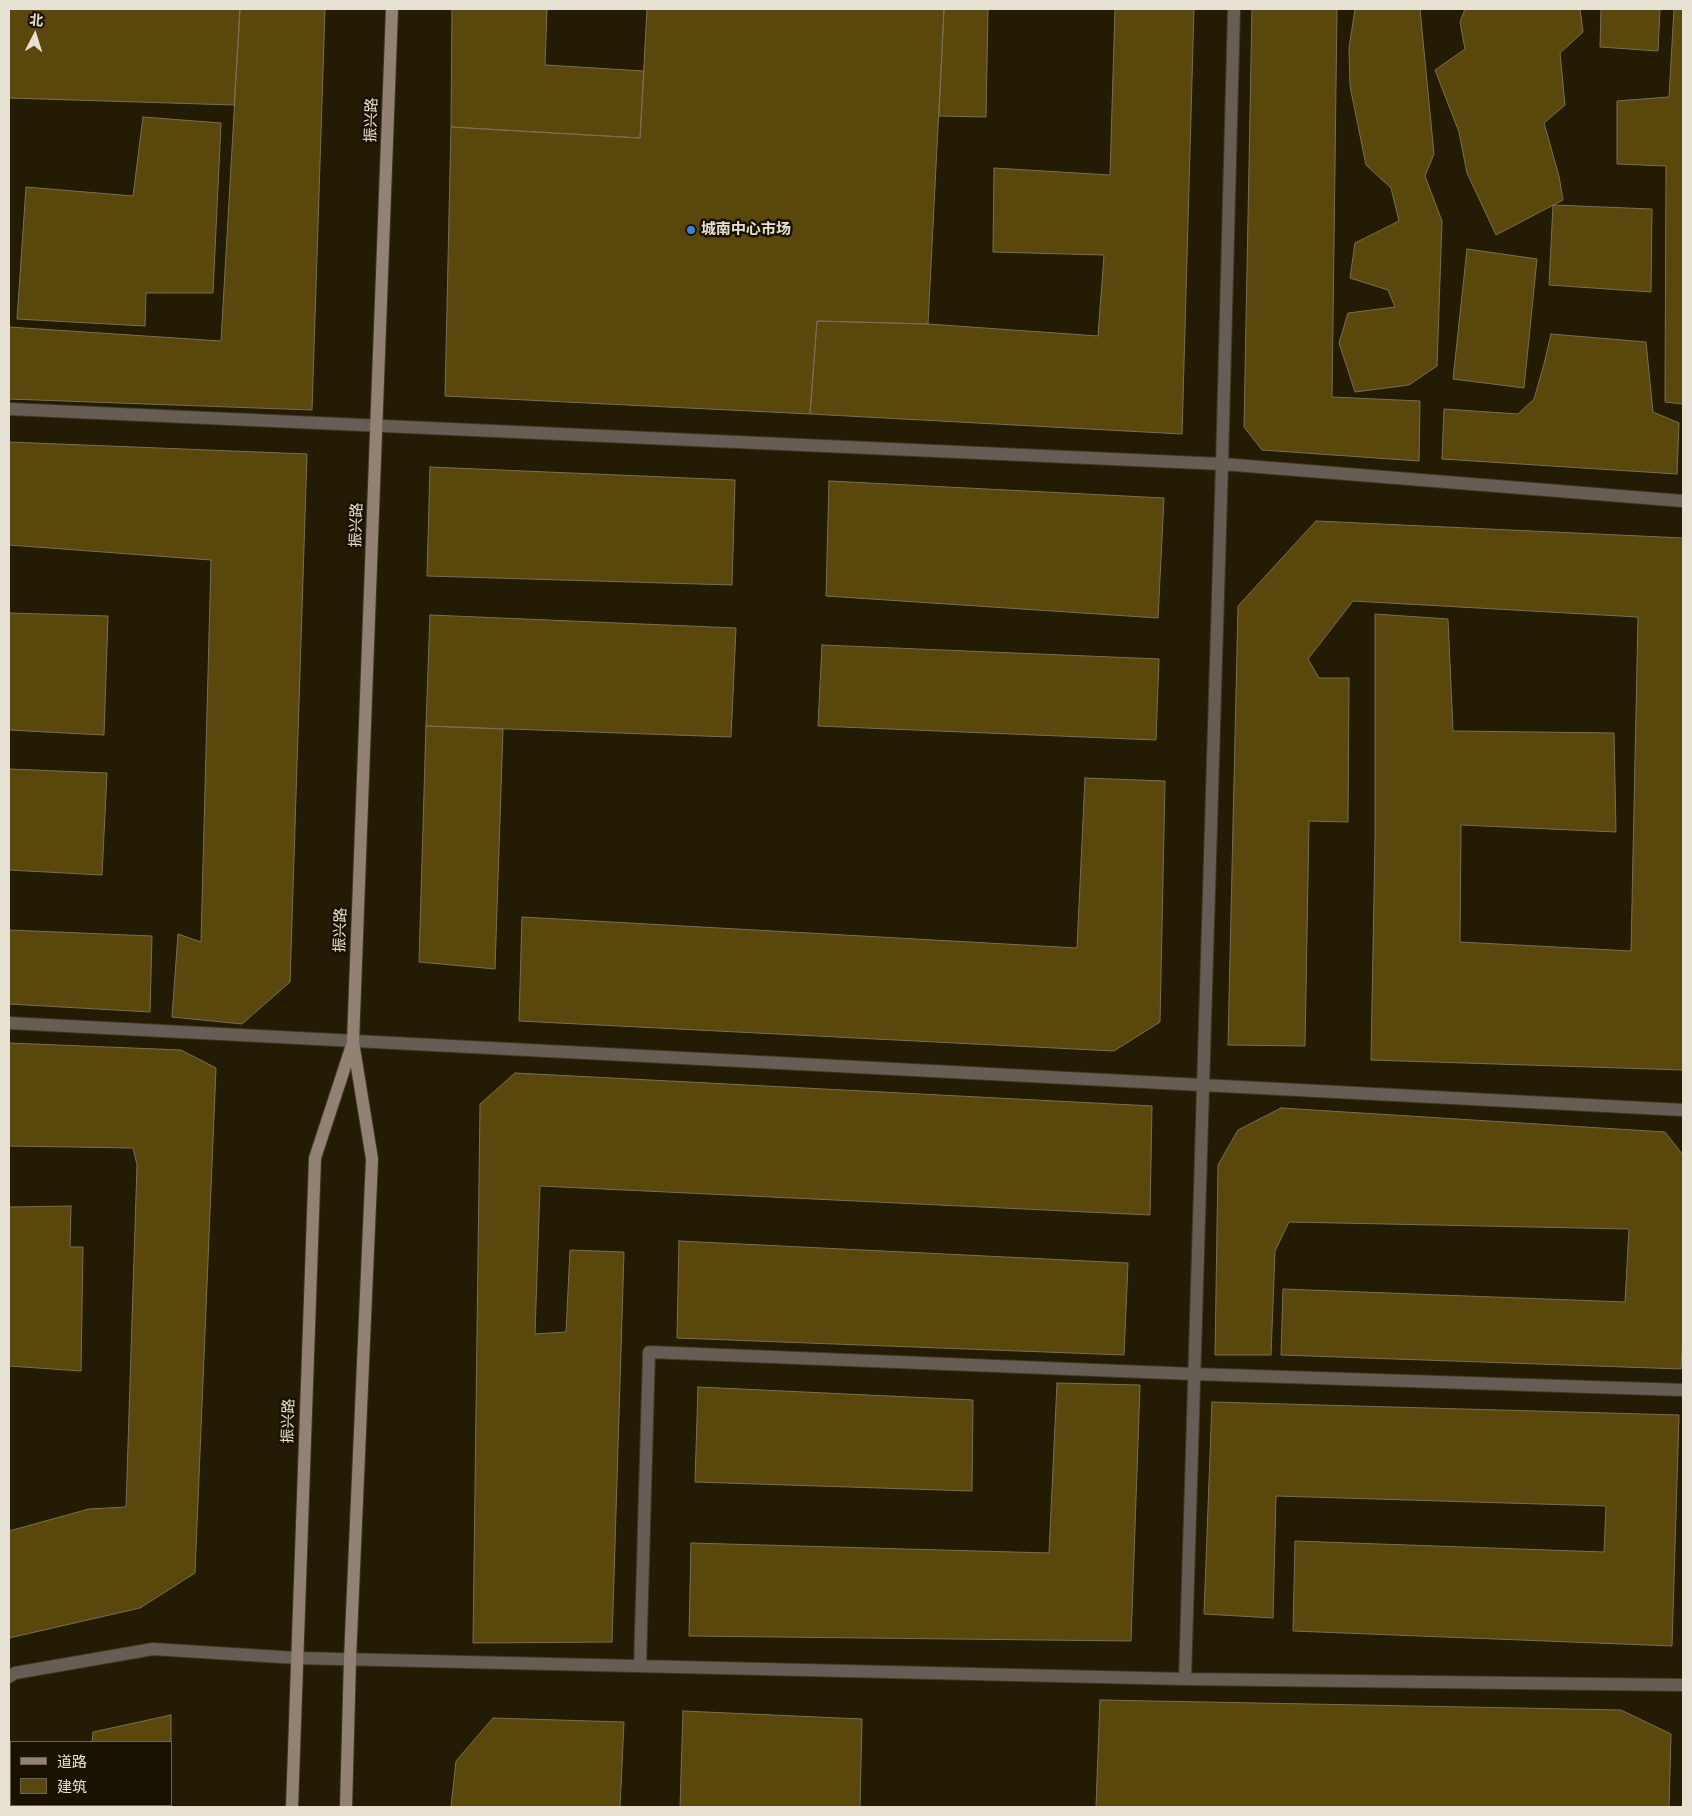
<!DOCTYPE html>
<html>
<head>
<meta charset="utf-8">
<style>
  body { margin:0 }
  #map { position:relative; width:1692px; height:1816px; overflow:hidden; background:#241b04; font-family:"Space Grotesk","Noto Sans SC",sans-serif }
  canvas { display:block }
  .frame { position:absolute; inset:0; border:10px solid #e7e1d3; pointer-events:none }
  .legend { position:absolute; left:10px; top:1741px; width:162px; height:65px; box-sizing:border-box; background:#1a1200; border:1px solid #6c6554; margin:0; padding:6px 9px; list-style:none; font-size:15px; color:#e7e1d3 }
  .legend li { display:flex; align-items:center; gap:10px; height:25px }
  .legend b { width:25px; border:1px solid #6c6554 }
  .north { position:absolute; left:10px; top:10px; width:50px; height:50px; -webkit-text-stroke:4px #1a1200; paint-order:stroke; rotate:5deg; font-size:14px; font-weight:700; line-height:20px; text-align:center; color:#e7e1d3 }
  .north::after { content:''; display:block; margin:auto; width:18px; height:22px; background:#e7e1d3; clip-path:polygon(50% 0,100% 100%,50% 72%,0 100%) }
</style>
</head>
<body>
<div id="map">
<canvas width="1692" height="1816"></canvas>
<div class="frame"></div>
<ul class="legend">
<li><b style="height:6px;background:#918274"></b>道路</li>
<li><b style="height:14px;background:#5a470c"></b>建筑</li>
</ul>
<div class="north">北</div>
</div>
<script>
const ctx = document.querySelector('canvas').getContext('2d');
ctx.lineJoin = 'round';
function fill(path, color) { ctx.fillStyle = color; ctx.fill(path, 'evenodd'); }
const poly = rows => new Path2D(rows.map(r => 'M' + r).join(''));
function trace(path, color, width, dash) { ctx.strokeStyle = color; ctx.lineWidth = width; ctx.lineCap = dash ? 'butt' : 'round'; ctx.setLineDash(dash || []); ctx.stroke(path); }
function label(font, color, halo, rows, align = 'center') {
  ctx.font = font + ' "Space Grotesk","Noto Sans SC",sans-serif'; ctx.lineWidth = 5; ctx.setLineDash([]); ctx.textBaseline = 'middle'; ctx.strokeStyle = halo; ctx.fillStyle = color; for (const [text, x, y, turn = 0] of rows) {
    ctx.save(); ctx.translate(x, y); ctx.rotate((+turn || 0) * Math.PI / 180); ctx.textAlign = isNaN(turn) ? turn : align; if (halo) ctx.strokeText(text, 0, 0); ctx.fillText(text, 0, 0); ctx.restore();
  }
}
const building = poly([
  [9,9,240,9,234,105,9,98,9,9],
  [240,9,325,9,312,410,9,399,9,327,221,341,240,9],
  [452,9,547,9,545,65,644,71,640,138,451,127,452,9],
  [647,9,944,9,928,324,817,321,810,414,445,396,451,127,640,138,647,9],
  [944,9,988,9,986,117,939,116,944,9],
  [1115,9,1194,9,1182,434,810,414,817,321,928,324,1098,336,1104,255,993,252,994,168,1110,175,1115,9],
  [1252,9,1337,9,1332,397,1420,401,1419,461,1262,450,1244,427,1252,9],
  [1355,9,1420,9,1434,154,1425,176,1442,221,1437,366,1409,385,1355,392,1339,343,1348,313,1395,307,1388,290,1350,278,1355,243,1399,221,1391,188,1366,165,1350,86,1349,48,1355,9],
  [1465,9,1580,9,1583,32,1560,53,1565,105,1544,123,1559,176,1563,200,1496,235,1467,173,1459,132,1435,70,1465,49,1460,22,1465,9],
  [1601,9,1660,9,1658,51,1600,47,1601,9],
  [1674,9,1683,9,1683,404,1665,402,1666,166,1617,164,1617,101,1669,97,1674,9],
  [143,117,221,123,213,293,146,293,145,326,17,319,26,187,133,196,143,117],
  [1553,205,1652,209,1651,292,1549,285,1553,205],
  [1467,249,1537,259,1524,388,1453,379,1467,249],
  [1551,334,1646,342,1653,412,1679,423,1677,474,1442,459,1444,409,1518,414,1534,399,1544,364,1551,334],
  [9,442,307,454,290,982,242,1024,172,1017,178,934,201,942,211,560,9,545,9,442],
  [430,467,735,480,732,585,427,576,430,467],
  [829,481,1164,498,1158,618,826,596,829,481],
  [1316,521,1683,538,1683,1070,1371,1060,1375,839,1375,614,1448,619,1453,731,1614,733,1616,832,1461,825,1460,942,1631,951,1638,617,1353,601,1308,659,1319,678,1349,678,1348,822,1309,821,1305,1046,1228,1045,1238,606,1316,521],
  [9,613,108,616,104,735,9,730,9,613],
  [430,615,736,628,731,737,426,726,430,615],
  [822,645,1159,659,1156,740,818,726,822,645],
  [426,726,503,729,495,969,419,962,426,726],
  [9,769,107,773,102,875,9,870,9,769],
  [1085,778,1165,781,1160,1022,1114,1051,519,1021,522,917,1077,948,1085,778],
  [9,930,152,936,150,1012,9,1004,9,930],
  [9,1043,181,1050,216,1068,195,1573,140,1608,9,1638,9,1531,89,1509,126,1507,137,1165,133,1148,9,1146,9,1043],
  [515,1073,1152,1106,1150,1215,540,1186,535,1334,566,1332,570,1250,624,1252,612,1642,473,1643,480,1104,515,1073],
  [1281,1108,1665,1132,1683,1155,1683,1332,1681,1369,1281,1355,1283,1289,1625,1302,1629,1229,1289,1222,1275,1251,1271,1355,1215,1355,1218,1165,1238,1130,1281,1108],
  [71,1206,70,1247,83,1247,81,1371,9,1366,9,1207,71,1206],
  [679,1241,1128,1263,1124,1355,677,1338,679,1241],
  [1057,1383,1140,1385,1131,1641,689,1636,691,1543,1049,1553,1057,1383],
  [698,1387,973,1400,972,1491,695,1482,698,1387],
  [1212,1402,1679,1415,1672,1646,1293,1631,1295,1541,1604,1552,1606,1506,1276,1496,1273,1618,1204,1614,1212,1402],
  [1100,1700,1621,1710,1671,1734,1669,1807,1096,1807,1100,1700],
  [683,1711,862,1719,860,1807,680,1807,683,1711],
  [171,1715,171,1742,92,1742,93,1732,171,1715],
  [493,1718,624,1722,620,1807,451,1807,456,1761,493,1718],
  [89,1805,170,1805,170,1807,88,1807,89,1805]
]);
fill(building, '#5a470c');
trace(building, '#796f55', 1);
const minor = poly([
  [9,409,1222,464,1683,501],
  [9,1023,1683,1110],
  [297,1658,1185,1679,1683,1685],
  [640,1666,649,1352,1194,1374,1683,1390],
  [1185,1679,1222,464,1234,9]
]);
const tertiary = poly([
  [9,1677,15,1673,153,1649,297,1658]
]);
const secondary = poly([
  [292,1807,315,1158,352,1045],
  [346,1807,350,1659,372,1159,353,1042,392,9]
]);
trace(minor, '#3f3721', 14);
trace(tertiary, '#3f3721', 14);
trace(secondary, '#3f3721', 14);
trace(minor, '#665d55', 12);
trace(tertiary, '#665d55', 12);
trace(secondary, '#918274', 12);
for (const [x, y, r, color] of [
  [691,230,5,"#3f7fe0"]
]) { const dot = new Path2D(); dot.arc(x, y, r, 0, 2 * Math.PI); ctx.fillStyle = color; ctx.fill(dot); trace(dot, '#1a1200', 2); }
label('15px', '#e7e1d3', '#1a1200', [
  ["振兴路",372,120,-88],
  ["振兴路",357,525,-88],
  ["振兴路",341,930,-88],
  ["振兴路",289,1421,-88]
]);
label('bold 15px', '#e7e1d3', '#1a1200', [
  ["城南中心市场",701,230]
], 'left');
</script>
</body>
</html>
